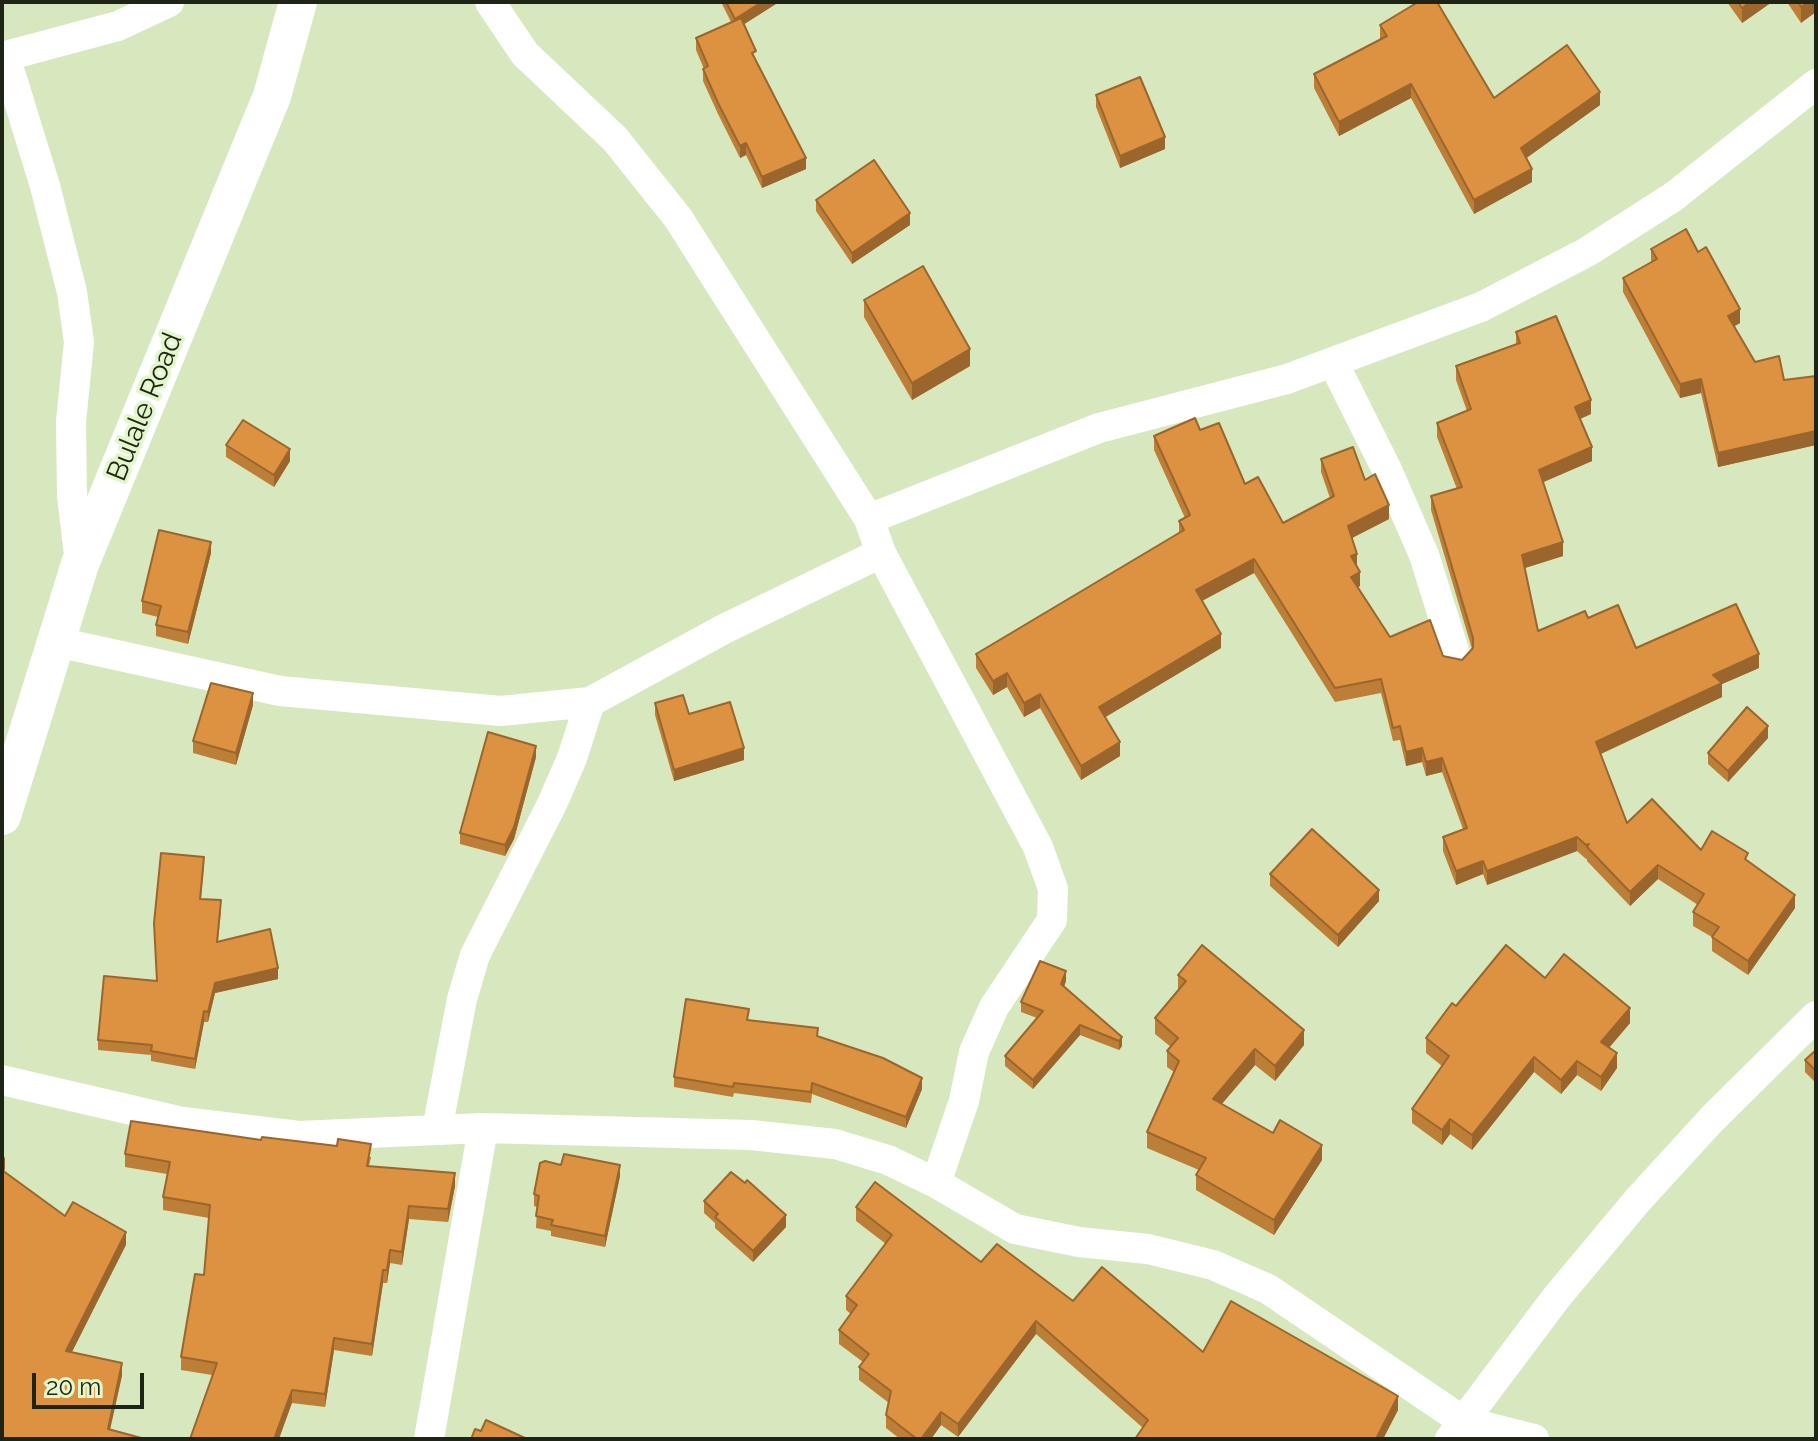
<!DOCTYPE html>
<html>
<head>
<meta charset="utf-8">
<style>
  body { margin:0 }
  #map { position:relative; width:1818px; height:1441px; overflow:hidden; background:#d7e8be; font-family:Raleway,sans-serif }
  canvas { display:block }
  .frame { position:absolute; inset:0; border:4px solid #1f2516; pointer-events:none }
  .scale { position:absolute; left:32px; top:1373px; width:112px; height:36px; box-sizing:border-box; border:4px solid #1f2516; border-top:0; padding-left:10px; font-size:24px; line-height:28px; white-space:nowrap; color:#1f2516; -webkit-text-stroke:6px #e4f6cb; paint-order:stroke }
</style>
</head>
<body>
<div id="map">
<canvas width="1818" height="1441"></canvas>
<div class="frame"></div>
<div class="scale">20 m</div>
</div>
<script>
const ctx = document.querySelector('canvas').getContext('2d');
ctx.lineJoin = 'round';
const poly = rows => new Path2D(rows.map(r => 'M' + r).join(''));
function trace(path, color, width, dash) { ctx.strokeStyle = color; ctx.lineWidth = width; ctx.lineCap = dash ? 'butt' : 'round'; ctx.setLineDash(dash || []); ctx.stroke(path); }
function fill(path, color) { ctx.fillStyle = color; ctx.fill(path, 'evenodd'); }
function label(font, color, halo, rows, align = 'center') {
  ctx.font = font + ' Raleway,sans-serif'; ctx.lineWidth = 7; ctx.setLineDash([]); ctx.textBaseline = 'middle'; ctx.strokeStyle = halo; ctx.fillStyle = color; for (const [text, x, y, turn = 0] of rows) {
    ctx.save(); ctx.translate(x, y); ctx.rotate((+turn || 0) * Math.PI / 180); ctx.textAlign = isNaN(turn) ? turn : align; if (halo) ctx.strokeText(text, 0, 0); ctx.fillText(text, 0, 0); ctx.restore();
  }
}
trace(poly([
  [490,2,525,54,615,139,678,218,869,519,881,553,1038,847,1053,889,1052,920,994,1007,974,1052,964,1101,936,1183],
  [5,56,45,186,72,292,79,342,71,422,72,496,80,563],
  [2,57,118,26,169,2],
  [1333,362,1387,470,1424,555,1456,657],
  [869,519,1099,428,1287,379,1481,307,1587,252,1673,197,1816,84],
  [57,642,280,691,501,711,590,702,724,629,881,553],
  [2,1080,183,1122,299,1136,483,1128,751,1135,835,1144,888,1160,936,1183,1015,1229,1079,1242,1148,1249,1213,1265,1268,1289,1463,1421,1534,1439],
  [437,1130,462,999,475,955,552,804,572,758,590,702],
  [429,1439,483,1128],
  [1450,1439,1556,1298,1637,1201,1712,1119,1816,1016]
]), '#fff', 30);
trace(poly([
  [2,816,80,564,272,96,298,2]
]), '#fff', 38);
fill(poly([
  [721,2,779,2,744,24,756,62,806,169,762,188,746,155,740,158,718,114,703,81,703,69,704,69,696,50,696,38,731,22],
  [1727,2,1772,2,1742,23],
  [1787,2,1816,2,1801,23],
  [1380,25,1494,98,1600,105,1526,158,1532,182,1474,214,1411,98,1339,136,1314,88,1314,74,1380,39],
  [1096,95,1165,149,1120,168,1096,107],
  [816,200,910,225,852,264,816,211],
  [1651,249,1740,323,1734,326,1755,362,1784,380,1816,376,1816,446,1816,445,1718,467,1701,393,1680,398,1623,292,1623,278,1651,262],
  [864,300,970,366,912,400,864,317],
  [1516,332,1591,414,1580,419,1592,461,1543,482,1563,556,1524,568,1538,631,1588,618,1636,648,1759,668,1722,684,1722,697,1601,754,1627,823,1701,850,1748,862,1795,908,1748,975,1712,951,1712,937,1693,926,1693,912,1698,905,1658,879,1630,906,1587,861,1587,859,1586,859,1577,851,1487,885,1483,874,1456,885,1443,851,1443,837,1463,829,1442,772,1426,776,1422,762,1406,766,1400,740,1393,741,1381,693,1335,702,1254,573,1202,601,1221,648,1105,717,1120,756,1081,780,1040,708,1024,717,1007,687,993,695,976,668,976,654,1179,533,1179,521,1185,518,1154,450,1154,436,1200,430,1245,484,1283,523,1330,498,1321,472,1321,459,1365,480,1389,519,1352,538,1360,586,1358,587,1390,637,1443,656,1462,660,1472,649,1431,510,1431,496,1457,489,1437,437,1437,423,1467,411,1456,380,1456,366,1516,344],
  [226,445,290,461,274,487,226,457],
  [211,553,188,644,156,636,156,625,158,617,142,613,142,601],
  [655,703,689,714,744,760,674,781,655,715],
  [253,705,236,765,193,753,193,741],
  [1768,738,1728,782,1708,764,1708,753],
  [536,757,514,839,505,856,460,844,460,833],
  [204,867,201,899,221,911,218,941,278,979,215,993,208,1022,204,1022,195,1069,151,1061,151,1055,98,1050,98,1040,157,981],
  [1270,874,1379,901,1338,947,1270,886],
  [1178,975,1304,1045,1275,1081,1255,1065,1222,1104,1322,1160,1274,1235,1196,1190,1196,1175,1199,1170,1147,1148,1147,1132,1174,1072,1167,1067,1167,1051,1171,1047,1155,1034,1155,1018,1178,990],
  [1545,978,1630,1023,1609,1048,1617,1068,1601,1091,1577,1075,1561,1094,1534,1072,1472,1150,1450,1134,1442,1145,1412,1123,1412,1109,1442,1066,1426,1053,1426,1038],
  [1066,981,1064,987,1122,1037,1122,1046,1119,1050,1080,1035,1033,1089,1005,1066,1005,1056,1037,1018,1021,1012,1021,1002],
  [749,1020,818,1036,922,1089,906,1128,812,1094,811,1103,734,1093,733,1097,674,1087,674,1077],
  [1816,1050,1816,1083,1805,1072,1805,1060],
  [125,1154,371,1157,369,1166,455,1186,448,1222,409,1219,402,1265,390,1263,387,1283,383,1283,372,1356,334,1350,325,1407,292,1403,212,1375,181,1370,181,1357,204,1275,209,1218,163,1210,163,1197,167,1174,125,1167],
  [620,1176,605,1247,551,1236,551,1231,536,1228,537,1207,534,1206,534,1194],
  [745,1183,786,1227,753,1262,715,1228,715,1223,704,1213,704,1201],
  [856,1207,1073,1301,1203,1352,1398,1410,1383,1439,1135,1439,1143,1428,1036,1334,958,1437,941,1425,931,1439,900,1439,886,1428,886,1415,889,1403,859,1380,859,1367,863,1362,839,1344,839,1330,851,1314,846,1310,846,1296,886,1244,856,1221]
]), '#bd7e37');
fill(poly([
  [762,2,779,2,735,30,735,19],
  [1750,2,1772,2,1742,23,1742,8],
  [1808,2,1816,2,1816,12,1801,23,1801,7],
  [1411,84,1411,98,1339,136,1339,122],
  [1600,92,1600,105,1521,162,1521,148],
  [1165,137,1165,149,1120,168,1120,156],
  [746,143,746,155,740,158,740,146],
  [806,158,806,169,762,188,762,177],
  [1532,169,1532,182,1474,214,1474,200],
  [910,213,910,225,852,264,852,253],
  [1740,309,1740,323,1728,330,1728,316],
  [970,349,970,366,912,400,912,383],
  [1701,379,1701,393,1680,398,1680,384],
  [1591,400,1591,414,1575,421,1575,407],
  [1816,431,1816,445,1718,467,1718,453],
  [1592,447,1592,461,1539,484,1539,470],
  [290,449,290,461,274,487,274,475],
  [1389,505,1389,519,1348,540,1348,526],
  [211,542,211,553,188,644,188,632],
  [1563,542,1563,556,1522,569,1522,555],
  [1357,554,1357,568,1351,556],
  [1254,559,1254,573,1196,604,1196,590],
  [1360,572,1360,586,1351,591,1351,577],
  [1221,634,1221,648,1099,721,1099,707],
  [1759,654,1759,668,1722,684,1722,697,1596,756,1596,742,1713,675],
  [1007,673,1007,687,993,695,993,681],
  [253,693,253,705,236,765,236,753],
  [1040,694,1040,708,1024,717,1024,703],
  [1768,726,1768,738,1728,782,1728,771],
  [1120,742,1120,756,1081,780,1081,766],
  [536,746,536,757,514,839,505,856,505,845],
  [744,748,744,760,674,781,674,770],
  [1422,748,1422,762,1406,766,1406,752],
  [1442,758,1442,772,1426,776,1426,762],
  [1577,837,1577,851,1487,885,1487,871],
  [1483,861,1483,874,1456,885,1456,871],
  [1658,865,1658,879,1630,906,1630,892],
  [1379,890,1379,901,1338,947,1338,935],
  [1795,895,1795,908,1748,975,1748,961],
  [278,968,278,979,215,993,208,1022,208,1012,215,983],
  [1066,971,1066,981,1061,994,1061,984],
  [1630,1008,1630,1023,1601,1057,1601,1042],
  [204,1011,204,1022,195,1069,195,1059],
  [1080,1025,1080,1035,1033,1089,1033,1080],
  [1304,1030,1304,1045,1275,1081,1275,1066],
  [1122,1037,1122,1046,1119,1050,1119,1041],
  [1255,1049,1255,1065,1213,1114,1213,1099],
  [1617,1053,1617,1068,1601,1091,1601,1077],
  [1534,1057,1534,1072,1472,1150,1472,1135],
  [1577,1061,1577,1075,1561,1094,1561,1080],
  [922,1078,922,1089,906,1128,906,1117],
  [1450,1119,1450,1134,1442,1145,1442,1130],
  [1322,1145,1322,1160,1274,1235,1274,1220],
  [5,1156,5,1169,2,1176,2,1163],
  [620,1165,620,1176,605,1247,605,1236],
  [455,1173,455,1186,448,1222,448,1209],
  [409,1206,409,1219,402,1265,402,1252],
  [786,1215,786,1227,753,1262,753,1251],
  [126,1232,126,1245,66,1364,66,1351],
  [390,1250,390,1263,387,1283,387,1270],
  [383,1270,383,1283,372,1356,372,1344],
  [1036,1321,1036,1334,958,1437,958,1424],
  [334,1338,334,1350,325,1407,325,1394],
  [122,1363,122,1376,108,1439,108,1429],
  [292,1390,292,1403,279,1439,274,1439],
  [1398,1396,1398,1410,1383,1439,1376,1439],
  [941,1412,941,1425,931,1439,921,1439]
]), '#9a662d');
const building = poly([
  [726,2,762,2,735,19,726,2],
  [1418,2,1437,2,1494,98,1567,45,1600,92,1521,148,1532,169,1474,200,1411,84,1339,122,1314,74,1387,36,1380,25,1418,2],
  [1738,2,1750,2,1742,8,1738,2],
  [1798,2,1808,2,1801,7,1798,2],
  [741,18,756,51,752,53,806,158,762,177,746,143,740,146,718,103,703,69,708,66,696,38,741,18],
  [1140,77,1165,137,1120,156,1096,95,1140,77],
  [874,160,910,213,852,253,816,200,874,160],
  [1686,229,1698,252,1706,247,1740,309,1728,316,1755,362,1779,356,1784,380,1816,376,1816,432,1816,431,1718,453,1701,379,1680,384,1623,278,1657,259,1651,249,1686,229],
  [923,266,970,349,912,383,864,300,923,266],
  [1556,316,1591,400,1575,407,1592,447,1539,470,1563,542,1522,555,1538,631,1585,611,1588,618,1618,605,1636,648,1736,604,1759,654,1713,675,1722,683,1596,742,1627,823,1652,799,1701,850,1712,831,1748,853,1745,859,1795,895,1748,961,1712,937,1719,927,1693,912,1704,894,1658,865,1630,892,1587,847,1589,844,1586,845,1577,837,1487,871,1483,861,1456,871,1443,837,1467,828,1442,758,1426,762,1422,748,1406,752,1400,726,1393,728,1381,679,1335,688,1254,559,1196,590,1221,634,1099,707,1120,742,1081,766,1040,694,1024,703,1007,673,993,681,976,654,1184,530,1179,521,1190,515,1154,436,1195,418,1200,430,1219,423,1245,484,1258,477,1283,523,1334,496,1321,459,1353,447,1365,480,1375,474,1389,505,1348,526,1357,554,1351,556,1360,572,1351,577,1390,637,1430,620,1443,656,1462,660,1473,648,1473,638,1431,496,1462,487,1437,423,1471,409,1456,366,1520,343,1516,332,1556,316],
  [243,420,290,449,274,475,226,445,243,420],
  [159,530,211,542,188,632,156,625,161,606,142,601,159,530],
  [211,683,253,693,236,753,193,741,211,683],
  [683,695,689,714,730,702,744,748,674,770,655,703,683,695],
  [1747,707,1768,726,1728,771,1708,753,1747,707],
  [488,732,536,746,514,827,505,845,460,833,488,732],
  [1312,829,1379,890,1338,935,1270,874,1312,829],
  [161,853,204,857,200,899,221,900,217,942,270,929,278,968,215,983,208,1012,204,1011,195,1059,151,1051,152,1045,98,1040,104,976,157,981,154,923,161,853],
  [1202,945,1304,1030,1275,1066,1255,1049,1213,1099,1273,1133,1280,1120,1322,1145,1274,1220,1196,1175,1206,1158,1147,1132,1179,1061,1167,1051,1178,1038,1155,1018,1186,981,1178,975,1202,945],
  [1506,945,1545,978,1564,954,1630,1008,1601,1042,1617,1053,1601,1077,1577,1061,1561,1080,1534,1057,1472,1135,1450,1119,1442,1130,1412,1109,1449,1056,1426,1038,1452,1003,1456,1006,1506,945],
  [1040,961,1066,971,1061,984,1122,1037,1119,1041,1080,1025,1033,1080,1005,1056,1043,1011,1021,1002,1040,961],
  [686,999,749,1009,747,1020,818,1028,817,1036,883,1058,922,1078,906,1117,812,1083,811,1092,734,1083,733,1087,674,1077,686,999],
  [1816,1050,1816,1071,1805,1060,1816,1050],
  [131,1121,261,1140,262,1137,337,1146,338,1139,371,1144,367,1166,455,1173,448,1209,409,1206,402,1252,390,1250,387,1270,383,1270,372,1344,334,1338,325,1394,292,1390,274,1439,190,1439,217,1363,181,1357,195,1274,204,1275,210,1205,163,1197,170,1162,125,1154,131,1121],
  [564,1154,620,1165,605,1236,551,1225,553,1220,536,1216,539,1196,534,1194,540,1163,545,1161,561,1165,564,1154],
  [2,1170,65,1216,73,1202,126,1232,66,1351,122,1363,108,1429,145,1439,2,1439,2,1170],
  [731,1172,745,1183,747,1180,786,1215,753,1251,715,1217,718,1214,704,1201,731,1172],
  [875,1182,981,1262,997,1244,1073,1301,1102,1267,1203,1352,1231,1301,1398,1396,1376,1439,1135,1439,1148,1420,1036,1321,958,1424,941,1412,921,1439,917,1439,886,1415,891,1391,859,1367,869,1354,839,1330,857,1305,846,1296,892,1235,856,1207,875,1182],
  [486,1420,527,1439,471,1439,475,1429,481,1431,486,1420]
]);
fill(building, '#dc9240');
trace(building, '#9a662d', 2);
label('28px', '#1f2516', '#e4f6cb', [
  ["Bulale Road",145,407,-68]
]);
</script>
</body>
</html>
